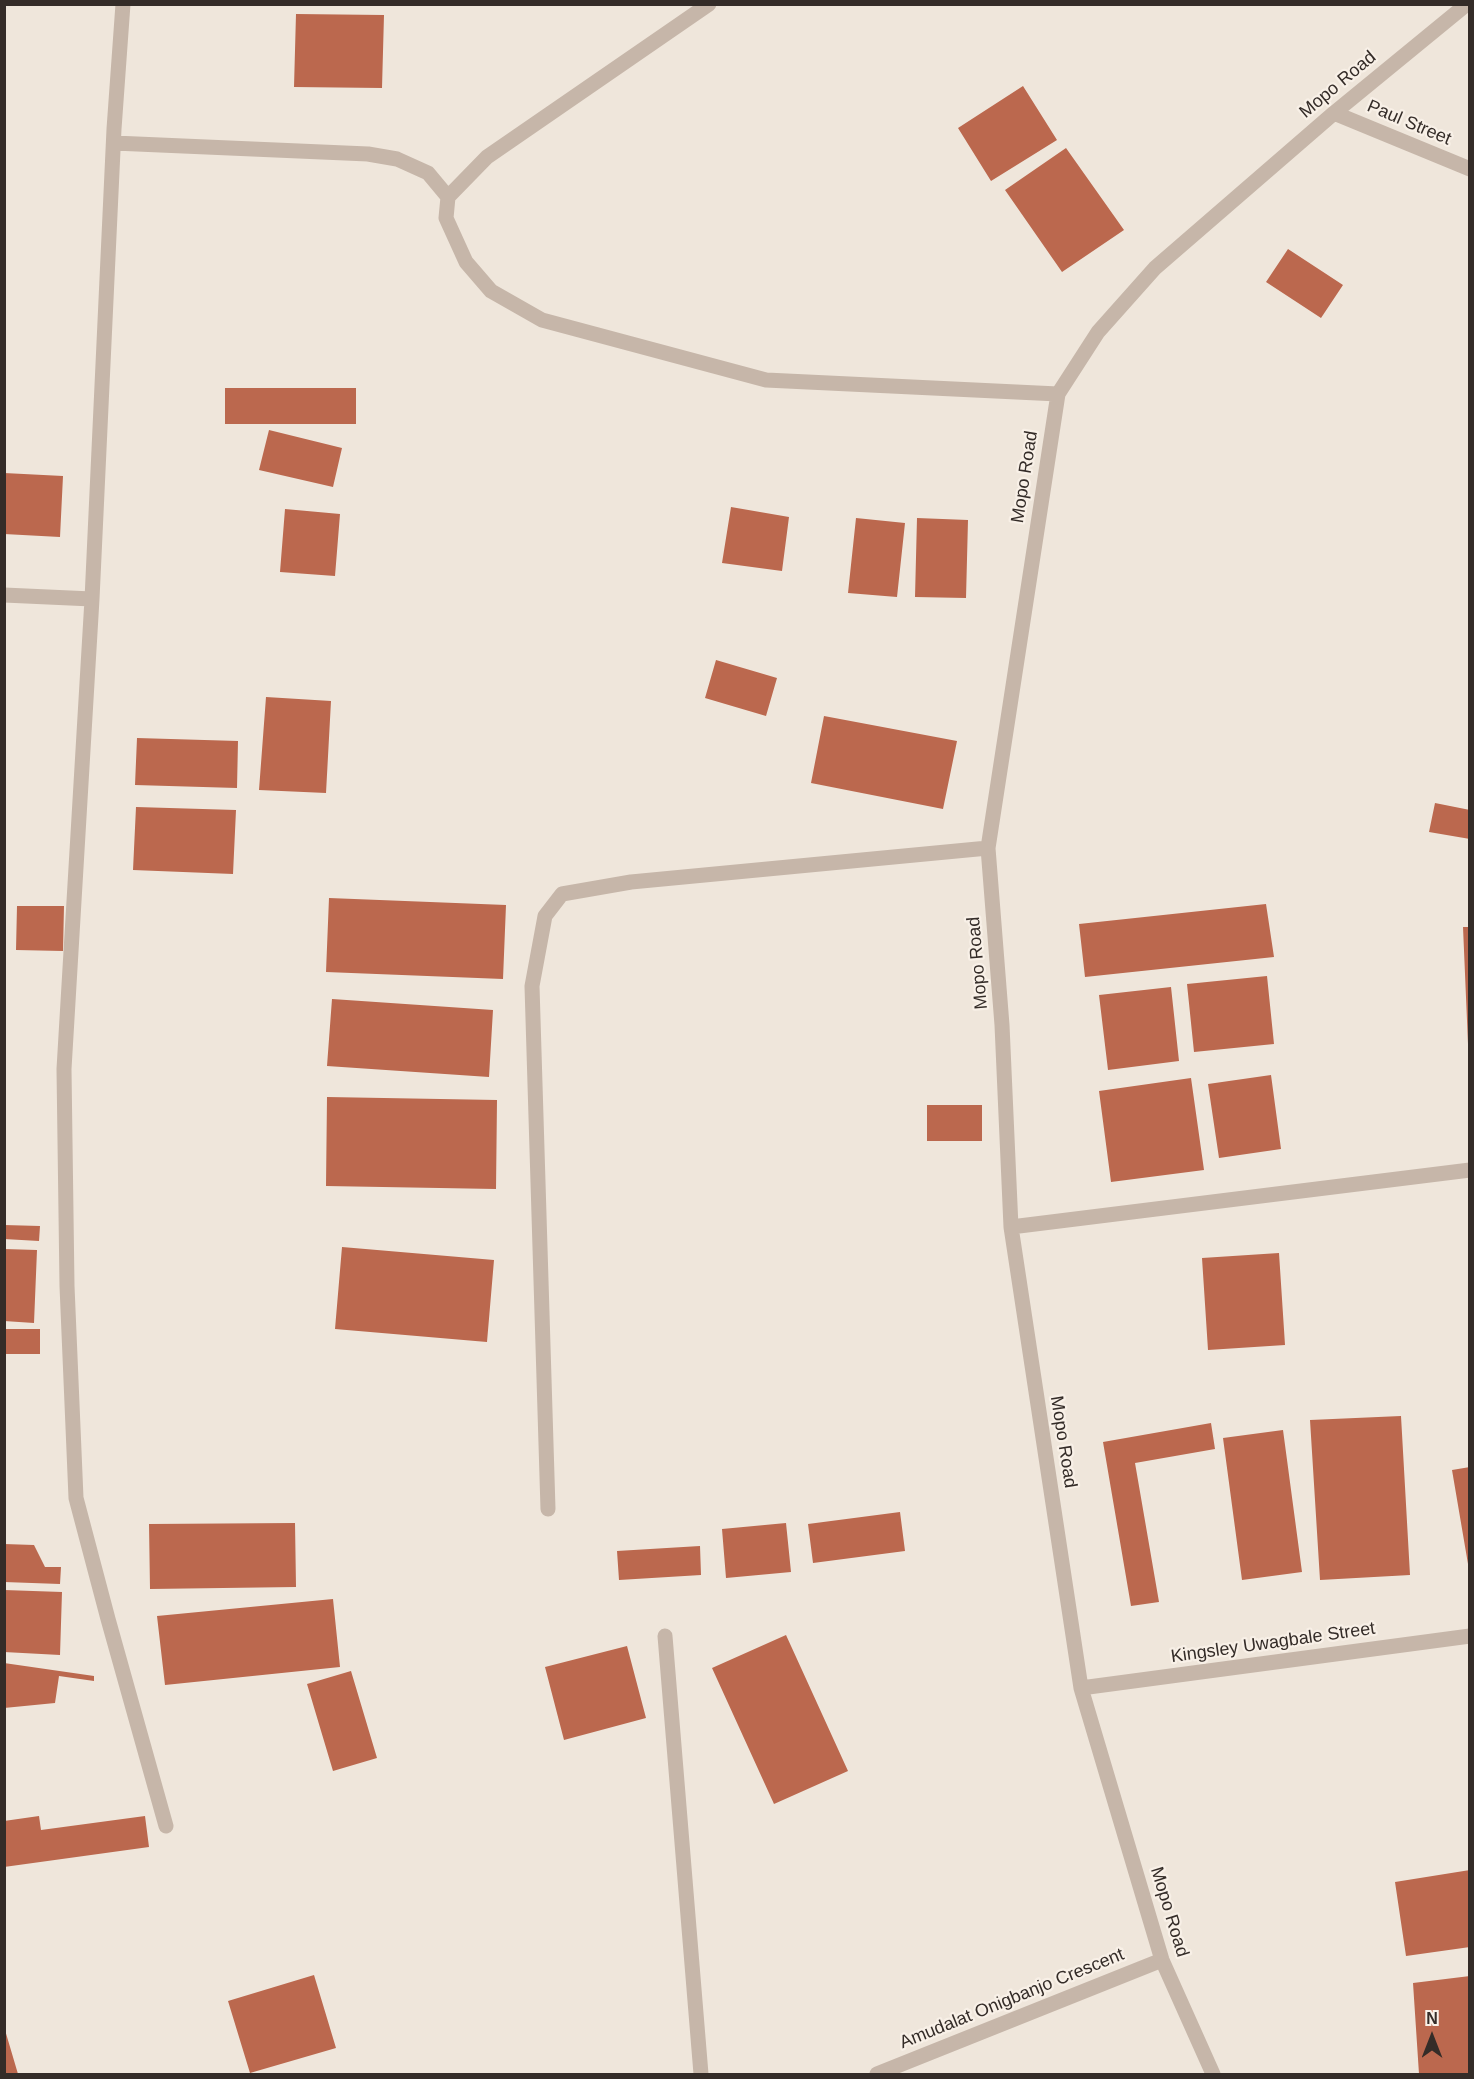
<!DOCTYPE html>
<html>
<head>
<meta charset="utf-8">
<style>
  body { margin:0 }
  #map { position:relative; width:1474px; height:2079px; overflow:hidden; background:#efe6db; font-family:Helvetica,sans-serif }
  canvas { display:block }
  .frame { position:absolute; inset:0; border:6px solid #342c28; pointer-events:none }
  .north { position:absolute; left:1402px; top:2007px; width:60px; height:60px; -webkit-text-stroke:4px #f8f0e7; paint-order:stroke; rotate:0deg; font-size:16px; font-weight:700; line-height:24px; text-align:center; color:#342c28 }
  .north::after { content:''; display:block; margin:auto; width:21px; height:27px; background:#342c28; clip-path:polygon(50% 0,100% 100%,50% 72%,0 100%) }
</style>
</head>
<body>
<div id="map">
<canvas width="1474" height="2079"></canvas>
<div class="frame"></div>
<div class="north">N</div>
</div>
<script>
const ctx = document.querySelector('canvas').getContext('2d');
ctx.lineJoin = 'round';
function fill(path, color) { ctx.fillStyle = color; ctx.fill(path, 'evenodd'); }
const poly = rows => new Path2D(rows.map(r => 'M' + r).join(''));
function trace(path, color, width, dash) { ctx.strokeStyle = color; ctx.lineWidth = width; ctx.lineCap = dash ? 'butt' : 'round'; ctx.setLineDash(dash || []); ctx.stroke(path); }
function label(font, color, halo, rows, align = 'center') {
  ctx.font = font + ' Helvetica,sans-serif'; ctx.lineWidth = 4.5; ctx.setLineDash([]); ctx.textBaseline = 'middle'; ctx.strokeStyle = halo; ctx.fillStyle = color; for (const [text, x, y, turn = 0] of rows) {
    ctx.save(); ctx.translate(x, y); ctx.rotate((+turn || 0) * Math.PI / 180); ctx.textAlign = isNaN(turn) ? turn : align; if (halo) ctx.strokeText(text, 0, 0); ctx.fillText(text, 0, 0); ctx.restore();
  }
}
fill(poly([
  [296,14,384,15,382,88,294,87],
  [1023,86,1057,140,991,181,958,128],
  [1066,148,1124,230,1062,272,1005,190],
  [1288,249,1343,285,1321,318,1266,282],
  [225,388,356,388,356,424,225,424],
  [269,430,342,448,333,487,259,470],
  [4,473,63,476,60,537,4,534],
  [731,507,789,517,782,571,722,563],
  [285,509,340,514,335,576,280,572],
  [856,518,905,523,897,597,848,593],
  [917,518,968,520,966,598,915,597],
  [716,660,777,678,766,716,705,698],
  [266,697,331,701,326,793,259,790],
  [824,716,957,741,943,809,811,783],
  [137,738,238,741,237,788,135,785],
  [1435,803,1470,810,1470,839,1429,832],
  [136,807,236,810,233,874,133,870],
  [329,898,506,905,503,979,326,972],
  [1266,904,1274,957,1085,977,1079,924],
  [17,906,64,906,63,951,16,950],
  [1463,927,1470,927,1470,1044,1468,1044],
  [1267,976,1274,1044,1194,1052,1187,984],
  [1171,987,1179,1061,1108,1070,1099,995],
  [332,999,493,1010,489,1077,327,1066],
  [1271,1075,1281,1149,1219,1158,1208,1084],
  [1191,1078,1204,1170,1111,1182,1099,1091],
  [327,1097,497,1100,496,1189,326,1186],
  [927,1105,982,1105,982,1141,927,1141],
  [4,1225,40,1226,39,1241,4,1239],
  [342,1247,494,1260,487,1342,335,1329],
  [4,1249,37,1250,34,1323,4,1321],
  [1279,1253,1285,1345,1208,1350,1202,1258],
  [4,1329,40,1329,40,1354,4,1354],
  [1401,1416,1410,1575,1320,1580,1310,1420],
  [1211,1423,1215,1449,1135,1463,1159,1602,1131,1606,1103,1442],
  [1283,1430,1302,1572,1242,1580,1223,1438],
  [1470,1467,1470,1564,1468,1564,1452,1470],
  [900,1512,905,1551,813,1563,808,1524],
  [295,1523,296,1587,150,1589,149,1524],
  [786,1523,791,1572,726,1578,722,1529],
  [4,1544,34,1545,45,1567,61,1567,60,1584,4,1582],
  [700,1546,701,1575,619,1580,617,1551],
  [4,1590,62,1592,60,1655,4,1652],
  [333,1599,340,1667,165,1685,157,1616],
  [786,1635,848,1771,774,1804,712,1668],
  [627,1646,646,1718,564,1740,545,1667],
  [4,1663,94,1676,94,1681,59,1676,55,1703,4,1708],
  [351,1671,377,1758,333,1771,307,1684],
  [39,1816,41,1830,145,1816,149,1847,4,1867,4,1821],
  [1470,1870,1470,1947,1406,1956,1395,1882],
  [314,1975,336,2048,250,2073,228,2001],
  [1470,1976,1470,2073,1419,2074,1413,1983],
  [5,2030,18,2074,5,2074]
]), '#bb684e');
trace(poly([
  [123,4,114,129,92,599,64,1069,67,1286,76,1498,108,1619,166,1826],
  [709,4,487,157,448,197,446,218,466,262,491,291,542,320,766,380,1058,394],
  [1334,113,1470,169],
  [114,143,368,154,397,159,428,173,448,197],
  [4,595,92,599],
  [1011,1227,1470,1170],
  [548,1509,532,986,545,916,562,894,631,882,988,848],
  [665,1636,701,2074],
  [1081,1688,1470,1636],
  [877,2074,1162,1960],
  [1213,2074,1162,1960,1081,1688,1011,1227,1002,1025,988,848,1058,394,1098,332,1155,268,1334,113,1467,4]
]), '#c6b6a9', 15);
label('18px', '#342c28', '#f8f0e7', [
  ["Mopo Road",1338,85,-40],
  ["Paul Street",1409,123,23],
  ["Mopo Road",1025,477,-81],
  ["Mopo Road",978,963,-95],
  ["Mopo Road",1063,1442,81],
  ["Kingsley Uwagbale Street",1273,1643,-8],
  ["Mopo Road",1169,1912,73],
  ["Amudalat Onigbanjo Crescent",1012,1999,-22]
]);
</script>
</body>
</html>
